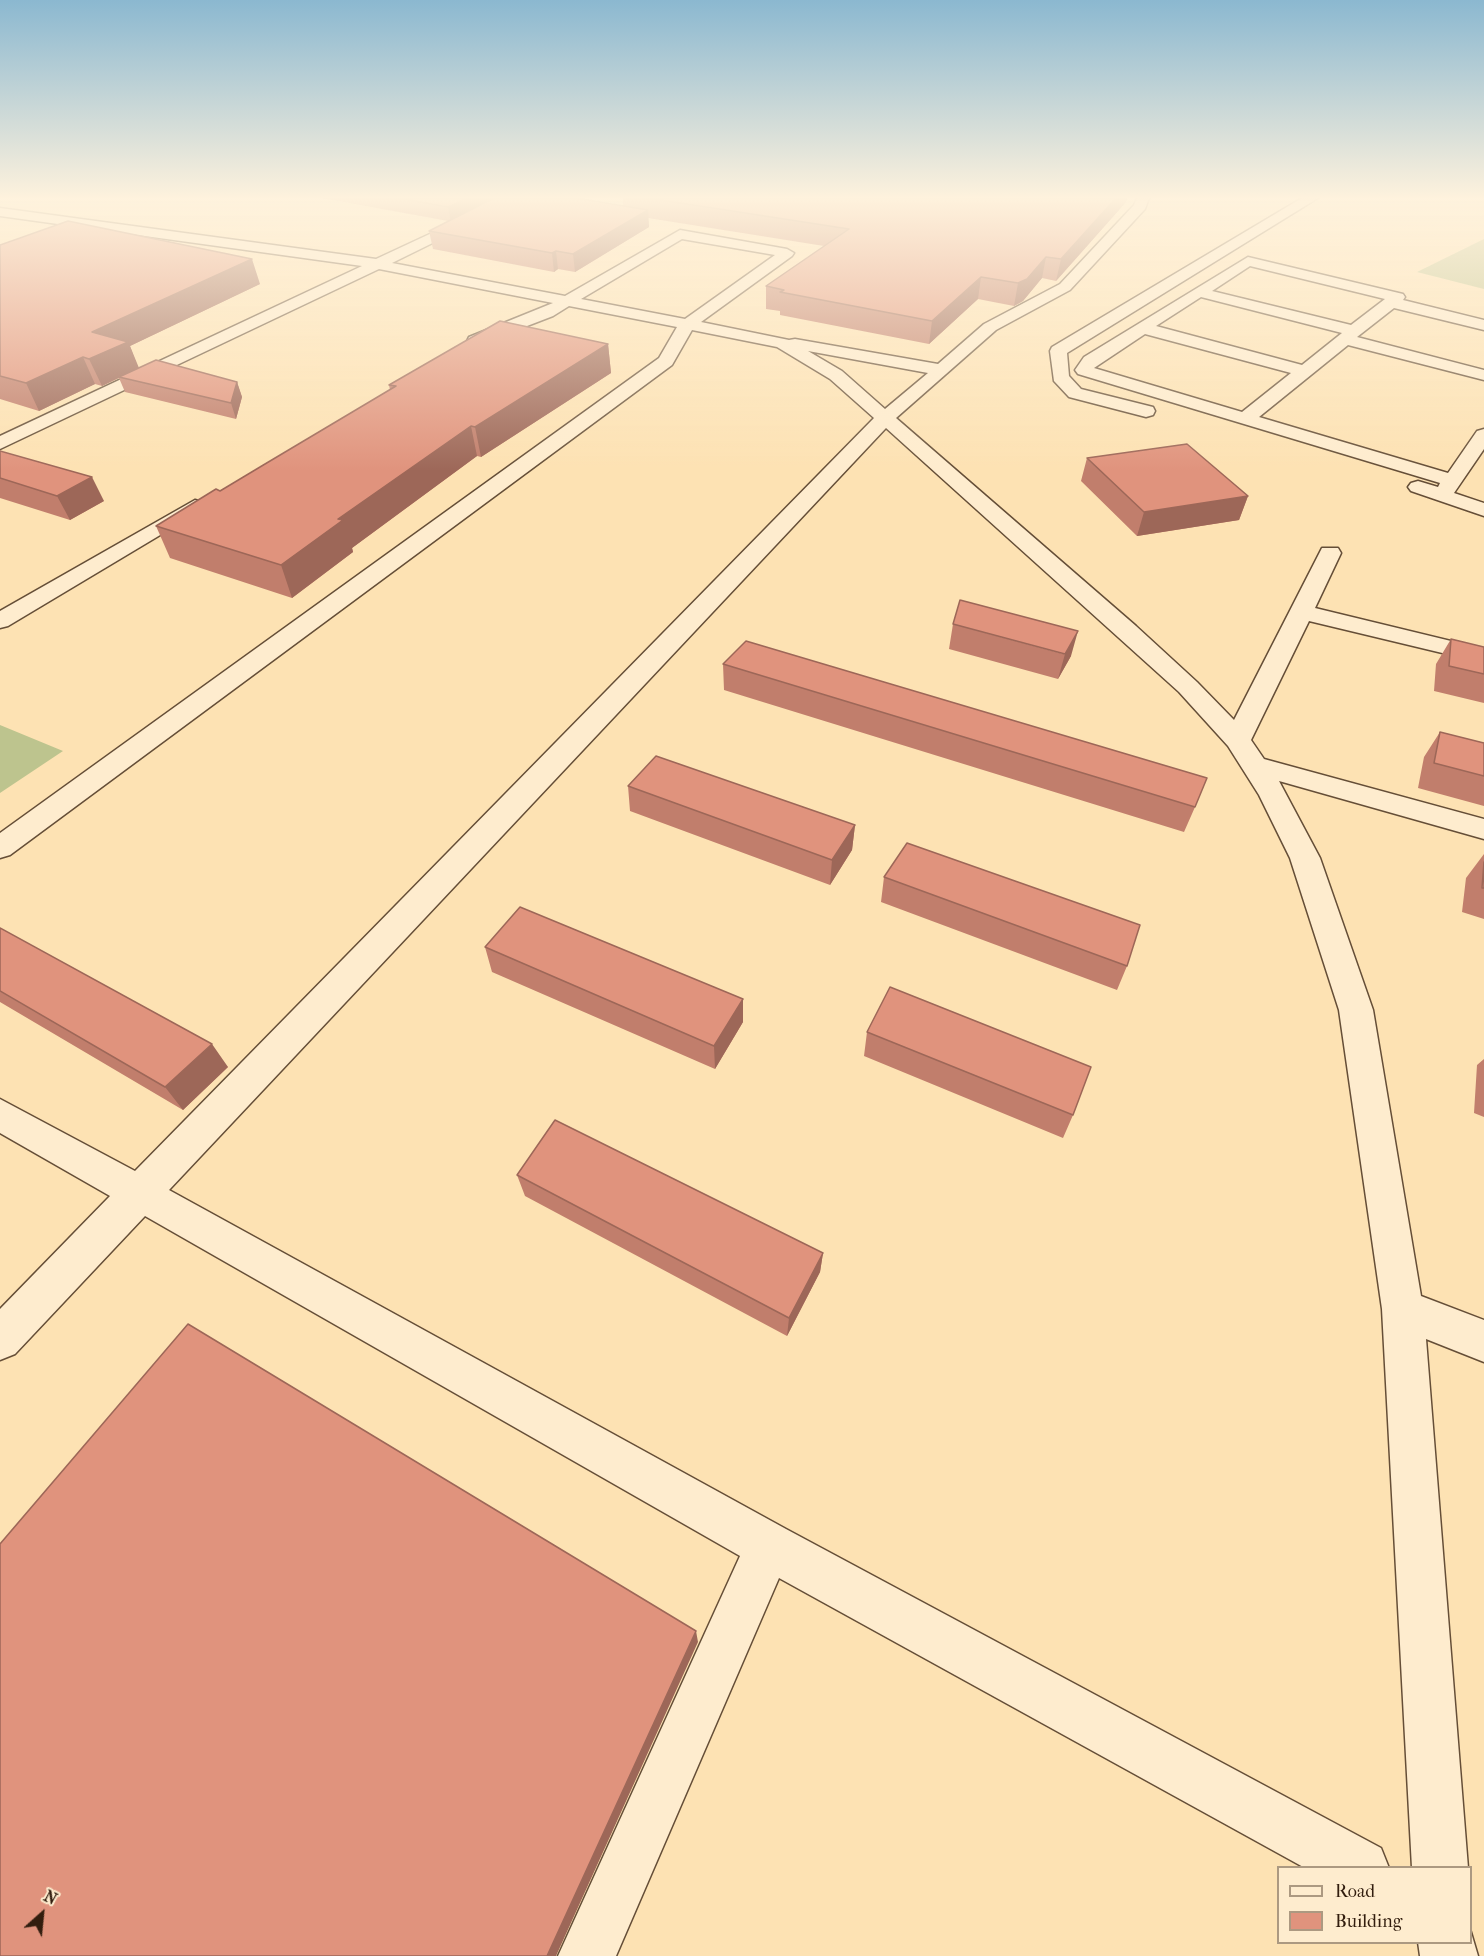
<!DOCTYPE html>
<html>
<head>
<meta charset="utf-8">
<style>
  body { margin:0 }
  #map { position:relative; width:1484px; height:1956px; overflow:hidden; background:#fde2b3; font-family:"IM FELL French Canon",serif }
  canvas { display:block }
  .legend { position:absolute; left:1277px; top:1866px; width:195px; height:78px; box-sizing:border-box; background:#feecce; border:2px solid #ac9981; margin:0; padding:8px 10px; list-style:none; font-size:18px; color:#321d0e }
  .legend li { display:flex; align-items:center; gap:12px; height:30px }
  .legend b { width:30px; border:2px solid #ac9981 }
  .north { position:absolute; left:12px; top:1884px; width:60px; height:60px; -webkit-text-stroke:4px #feecce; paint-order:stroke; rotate:27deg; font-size:16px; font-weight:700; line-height:24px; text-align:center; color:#321d0e }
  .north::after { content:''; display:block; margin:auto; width:21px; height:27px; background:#321d0e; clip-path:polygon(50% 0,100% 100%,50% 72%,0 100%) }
</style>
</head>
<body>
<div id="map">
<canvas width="1484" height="1956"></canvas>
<ul class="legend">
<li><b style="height:8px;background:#feecce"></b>Road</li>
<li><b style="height:16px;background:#e0937d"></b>Building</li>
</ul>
<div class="north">N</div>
</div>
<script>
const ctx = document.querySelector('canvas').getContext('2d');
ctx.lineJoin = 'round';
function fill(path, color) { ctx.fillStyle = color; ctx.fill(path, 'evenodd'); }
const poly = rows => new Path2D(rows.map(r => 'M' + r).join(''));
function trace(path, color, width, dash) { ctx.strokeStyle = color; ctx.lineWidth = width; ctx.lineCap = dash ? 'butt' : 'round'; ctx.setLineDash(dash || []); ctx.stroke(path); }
fill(poly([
  [1484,239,1484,289,1417,272],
  [0,725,63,751,0,793]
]), '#bdc48e');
const minor = poly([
  [507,198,524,198,392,263,565,296,680,230,787,249,794,253,792,256,701,322,789,340,795,339,938,364,984,324,1060,284,1134,205,1137,198,1149,198,1145,209,1070,290,996,330,896,418,1136,626,1197,682,1234,720,1322,548,1338,548,1341,553,1315,608,1484,649,1484,663,1309,621,1251,740,1264,759,1484,819,1484,839,1279,781,1320,858,1373,1010,1421,1296,1484,1320,1484,1362,1426,1339,1468,1868,1412,1868,1382,1309,1339,1010,1290,858,1259,795,1228,746,1179,692,886,428,169,1190,786,1529,1381,1848,1389,1868,1305,1868,779,1578,616,1956,558,1956,740,1556,145,1216,15,1354,0,1360,0,1309,110,1196,0,1133,0,1099,135,1171,874,418,830,379,777,347,692,330,672,365,10,855,0,858,0,833,659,358,677,327,569,306,553,316,475,346,467,341,469,337,553,303,379,269,0,449,0,436,362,266,0,216,0,208,376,259,507,198],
  [682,239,775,255,685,319,581,299,682,239],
  [808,351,928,373,885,409,842,371,808,351],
  [1302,198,1318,198,1067,353,1069,376,1081,389,1153,407,1155,411,1153,415,1146,417,1069,397,1054,381,1050,351,1052,347,1302,198],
  [1248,257,1403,294,1405,297,1403,300,1484,320,1484,330,1394,308,1357,337,1484,370,1484,380,1348,345,1259,417,1448,473,1477,431,1484,429,1484,449,1454,493,1484,503,1484,516,1411,491,1408,487,1411,483,1418,481,1438,487,1440,483,1078,374,1075,370,1084,357,1248,257],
  [1250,266,1385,299,1351,325,1212,291,1250,266],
  [1201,297,1342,333,1302,365,1156,326,1201,297],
  [1145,334,1291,373,1242,412,1094,368,1145,334],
  [195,500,202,502,205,506,202,510,8,626,0,628,0,611,195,500],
  [1470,1929,1478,1956,1420,1956,1418,1942,1470,1942,1470,1929]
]);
trace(minor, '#654e37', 3);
fill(minor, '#feecce');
fill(poly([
  [322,198,576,198,623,206,623,198,1127,198,1126,202,1056,281,1042,278,1023,301,1014,306,978,299,929,344,780,315,780,311,766,309,766,286,824,246,648,218,649,227,575,272,558,269,554,272,433,249,429,231,448,221],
  [0,245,260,284,130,346,138,368,237,382,242,397,236,419,125,392,119,378,102,386,95,384,39,411,0,399],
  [608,344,611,373,481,457,477,456,352,548,353,552,292,598,170,558,156,526,220,491,390,390,389,385],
  [0,451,104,501,70,520,0,498],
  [1087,458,1248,496,1239,520,1137,536,1081,481],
  [953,624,1071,656,1058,679,949,649],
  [1451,639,1484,647,1484,703,1434,691,1436,664],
  [723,664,1195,807,1184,832,724,690],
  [1440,732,1484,743,1484,806,1418,788,1424,757],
  [628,786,855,825,852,850,830,885,630,811],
  [1484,854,1484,919,1462,912,1466,878],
  [884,877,1127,966,1117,990,881,902],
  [0,928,228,1067,183,1110,0,1002],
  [485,947,743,999,743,1022,715,1069,492,972],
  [867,1032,1073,1115,1063,1138,864,1056],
  [1484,1059,1484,1117,1474,1113,1477,1065],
  [517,1175,823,1253,820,1272,787,1336,525,1196]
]), '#c17e6c');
fill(poly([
  [468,198,496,198,451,222,448,207],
  [1116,198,1127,198,1126,202,1056,281,1061,259],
  [648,210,649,227,575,272,573,254],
  [556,251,558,269,554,272,552,253],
  [1046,257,1042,278,1023,301,1014,306,1018,283],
  [252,259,260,284,130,346,139,368,102,386,89,359,92,332],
  [981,277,978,299,929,344,932,321],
  [608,344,611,373,481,457,475,427],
  [83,357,95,384,39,411,26,383],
  [237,382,242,397,236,419,231,403],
  [471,426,477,456,352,548,353,552,292,598,281,565,338,519],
  [92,477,104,501,70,520,57,496],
  [1248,496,1239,520,1137,536,1144,512],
  [1078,631,1071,656,1058,679,1065,654],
  [855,825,852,850,830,885,832,860],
  [743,999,743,1022,715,1069,714,1046],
  [212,1044,228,1067,183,1110,165,1087],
  [823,1253,820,1272,787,1336,789,1318],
  [696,1631,698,1642,556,1956,547,1956]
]), '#9d6758');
const building = poly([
  [399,198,468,198,448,207,399,198],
  [494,198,576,198,648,210,573,254,556,251,552,253,429,231,494,198],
  [648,198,1116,198,1061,259,1046,257,1027,279,1018,283,981,277,932,321,780,292,784,290,766,286,849,229,648,198],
  [68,221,252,259,92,332,128,342,89,359,83,357,26,383,0,376,0,245,68,221],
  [500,321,608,344,475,427,471,426,338,519,343,520,281,565,156,526,216,489,220,491,265,464,396,386,389,385,500,321],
  [156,360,237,382,231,403,119,377,156,360],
  [1187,444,1248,496,1144,512,1087,458,1187,444],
  [0,451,92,477,57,496,0,478,0,451],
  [960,600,1078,631,1065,654,953,624,960,600],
  [1451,639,1484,647,1484,674,1449,666,1451,639],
  [746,641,1207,778,1195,807,723,664,746,641],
  [1440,732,1484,743,1484,776,1434,763,1440,732],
  [656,756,855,825,832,860,628,786,656,756],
  [907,843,1140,925,1127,966,884,877,907,843],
  [1484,862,1484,888,1482,888,1484,862],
  [520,907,743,999,714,1046,485,947,520,907],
  [0,928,212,1044,165,1087,0,991,0,928],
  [890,987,1091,1067,1073,1115,867,1032,890,987],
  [555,1120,823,1253,789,1318,517,1175,555,1120],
  [188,1324,696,1631,547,1956,0,1956,0,1544,188,1324]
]);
fill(building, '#e0937d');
trace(building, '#9d6758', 1.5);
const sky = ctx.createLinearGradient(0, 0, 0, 471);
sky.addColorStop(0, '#8bb8d0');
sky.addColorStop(0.42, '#fef2dd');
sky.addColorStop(1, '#fef2dd00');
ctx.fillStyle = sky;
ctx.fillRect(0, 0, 1484, 471);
</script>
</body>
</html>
